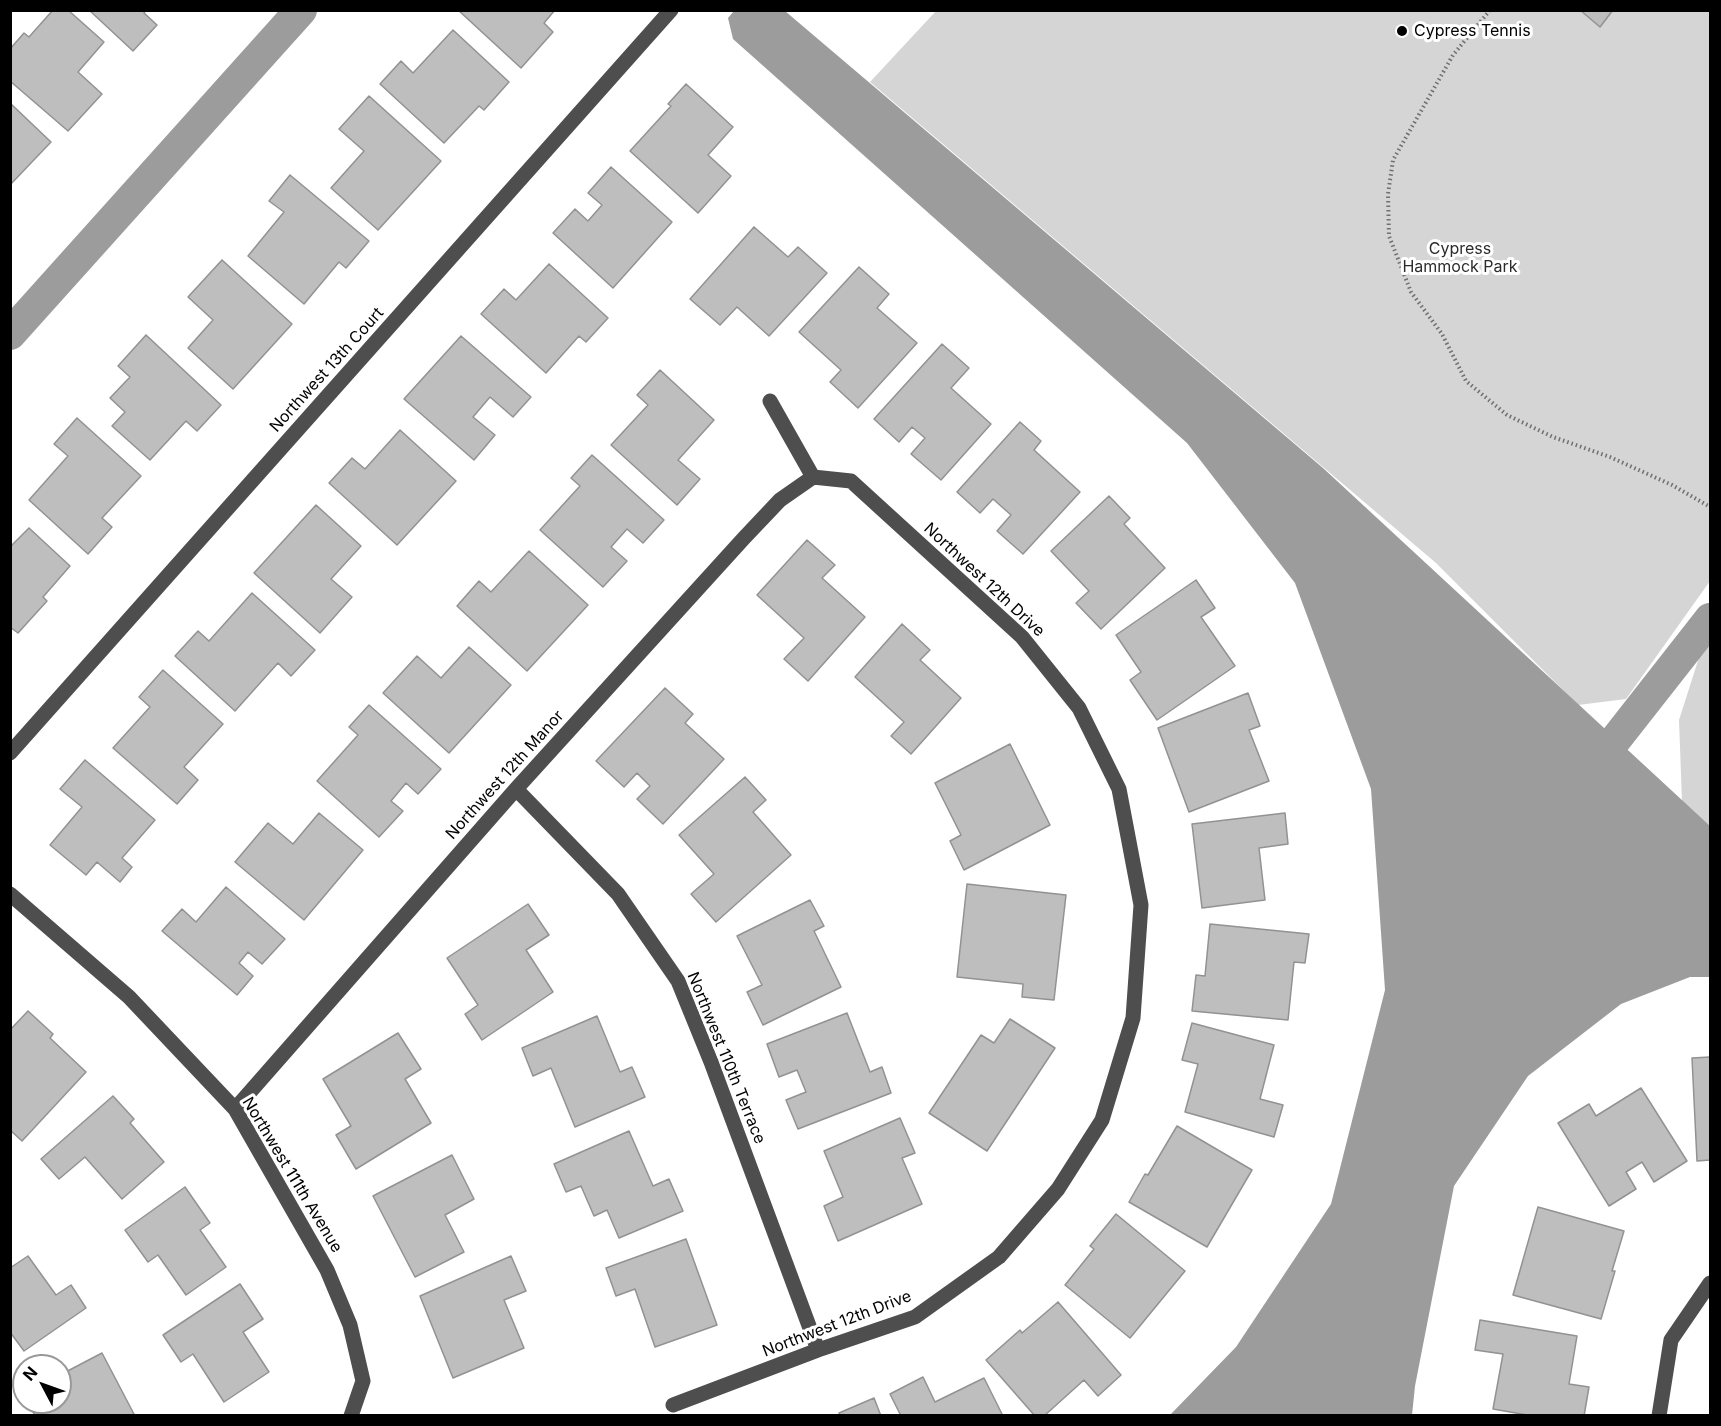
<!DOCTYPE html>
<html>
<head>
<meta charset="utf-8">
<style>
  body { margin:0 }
  #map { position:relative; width:1721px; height:1426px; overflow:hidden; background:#fff; font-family:Inter,sans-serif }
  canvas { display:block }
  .frame { position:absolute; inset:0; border:12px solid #000; pointer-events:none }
  .north { position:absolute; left:12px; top:1354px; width:60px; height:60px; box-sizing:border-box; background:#fff; border:2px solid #999; border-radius:50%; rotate:311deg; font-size:16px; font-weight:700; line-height:24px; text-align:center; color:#000 }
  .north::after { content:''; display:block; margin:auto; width:21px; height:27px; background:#000; clip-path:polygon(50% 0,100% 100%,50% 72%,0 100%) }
</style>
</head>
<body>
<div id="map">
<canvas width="1721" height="1426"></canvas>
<div class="frame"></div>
<div class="north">N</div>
</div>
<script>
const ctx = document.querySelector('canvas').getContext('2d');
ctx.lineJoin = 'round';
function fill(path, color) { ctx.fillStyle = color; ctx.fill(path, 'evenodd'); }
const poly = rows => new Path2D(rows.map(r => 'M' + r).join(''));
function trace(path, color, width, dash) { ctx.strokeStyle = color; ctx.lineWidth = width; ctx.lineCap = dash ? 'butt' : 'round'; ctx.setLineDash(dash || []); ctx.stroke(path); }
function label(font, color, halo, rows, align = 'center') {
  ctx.font = font + ' Inter,sans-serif'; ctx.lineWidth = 6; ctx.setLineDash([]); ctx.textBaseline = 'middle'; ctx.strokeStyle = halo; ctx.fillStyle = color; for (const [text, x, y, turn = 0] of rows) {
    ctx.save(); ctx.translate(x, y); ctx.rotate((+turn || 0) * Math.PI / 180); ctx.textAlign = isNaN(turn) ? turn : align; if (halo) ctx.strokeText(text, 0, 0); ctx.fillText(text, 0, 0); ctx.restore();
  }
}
fill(poly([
  [936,11,1710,11,1710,581,1626,699,1578,705,1436,563,870,82],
  [1710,634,1710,826,1682,802,1679,720,1704,642]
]), '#d5d5d5');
fill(poly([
  [734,11,785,11,1323,468,1710,826,1710,977,1690,977,1621,1004,1528,1076,1454,1186,1415,1386,1412,1415,1170,1415,1236,1347,1331,1204,1385,990,1371,789,1295,583,1187,443,733,39,728,18]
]), '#9c9c9c');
trace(poly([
  [10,334,301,10],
  [1616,739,1710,619]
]), '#9c9c9c', 32);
const building = poly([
  [53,10,68,10,104,42,78,72,102,94,68,131,10,81,10,49,24,33,29,37,53,10],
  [89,10,146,10,144,13,157,25,133,51,89,10],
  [458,10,555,10,544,23,553,32,521,68,458,10],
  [1580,10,1613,10,1600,27,1580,10],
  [453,30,509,82,484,110,479,106,444,143,380,84,401,61,413,73,453,30],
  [686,84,733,127,708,155,731,176,698,213,630,151,671,106,668,104,686,84],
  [369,96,441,161,378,230,331,188,364,151,339,129,369,96],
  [10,103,51,142,10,185,10,103],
  [611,167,672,222,613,288,553,233,575,209,588,221,602,205,588,193,611,167],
  [290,175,369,241,346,268,339,262,304,304,248,256,284,212,269,201,290,175],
  [754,227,788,257,798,247,827,273,769,336,737,307,720,325,690,299,754,227],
  [222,260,292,324,233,389,188,348,213,320,188,297,222,260],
  [549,264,608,318,586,342,579,336,546,373,481,314,504,289,516,300,549,264],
  [859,267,889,294,877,308,917,343,858,408,830,382,841,370,799,332,859,267],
  [146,335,221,405,197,431,186,421,150,460,112,426,125,412,110,398,130,377,118,366,146,335],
  [461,336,531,397,513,417,490,397,473,417,495,435,474,460,404,399,461,336],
  [942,344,969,368,951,388,991,424,941,480,911,454,925,438,912,427,899,442,874,419,942,344],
  [660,370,714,420,678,460,700,479,677,505,611,445,648,405,637,395,660,370],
  [77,418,141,476,102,518,112,527,88,554,29,500,68,456,54,444,77,418],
  [1020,422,1041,441,1034,450,1080,492,1023,554,997,531,1011,515,993,499,980,513,957,492,1020,422],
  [400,430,456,481,397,545,329,483,352,458,365,469,400,430],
  [592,455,664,520,643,543,627,529,611,547,627,561,603,587,540,530,580,486,571,478,592,455],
  [1109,496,1130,518,1124,524,1165,568,1101,629,1076,603,1089,591,1051,551,1109,496],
  [316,505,361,546,331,579,352,597,320,633,254,573,316,505],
  [29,528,70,566,43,597,47,601,18,633,10,627,10,547,29,528],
  [807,540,835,565,822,578,865,617,808,681,784,659,804,638,757,595,807,540],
  [529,551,588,605,527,671,457,606,479,581,491,592,529,551],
  [1196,580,1215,608,1201,617,1235,666,1157,720,1130,680,1141,672,1116,635,1196,580],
  [252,593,315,650,291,676,278,663,235,711,175,656,198,631,209,641,252,593],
  [902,624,930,650,920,660,961,698,911,754,891,736,904,722,855,677,902,624],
  [469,647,511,685,449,753,383,693,417,656,441,678,469,647],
  [163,670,223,724,184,767,198,780,177,804,113,748,150,707,139,697,163,670],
  [665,688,693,714,685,723,724,759,663,824,637,799,650,786,637,773,624,787,596,761,665,688],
  [1248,693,1260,726,1249,730,1269,781,1189,812,1158,728,1248,693],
  [369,705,441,769,418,794,406,783,391,801,403,811,379,837,317,781,358,735,349,727,369,705],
  [1010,744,1050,825,964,870,950,841,961,835,935,783,1010,744],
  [85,760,155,820,122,858,132,867,120,882,97,862,86,875,50,845,82,807,60,789,85,760],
  [745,777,766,800,753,812,791,855,716,922,691,894,714,874,679,835,745,777],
  [319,813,363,850,304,920,235,862,268,823,293,844,319,813],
  [1285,813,1288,844,1259,848,1265,900,1202,908,1192,824,1285,813],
  [967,884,1066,895,1054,1000,1022,997,1023,984,957,977,967,884],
  [226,887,285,939,262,964,248,952,239,963,253,976,237,995,162,931,182,909,196,922,226,887],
  [810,900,824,926,814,931,841,987,763,1025,747,992,762,985,737,936,810,900],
  [528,904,549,935,526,950,553,992,482,1040,465,1014,478,1005,447,958,528,904],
  [1210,924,1309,934,1305,963,1294,962,1288,1020,1192,1011,1196,975,1205,976,1210,924],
  [28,1011,53,1034,50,1038,86,1072,22,1141,10,1130,10,1030,28,1011],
  [847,1013,870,1072,882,1067,891,1093,798,1129,786,1100,806,1092,797,1070,779,1077,767,1044,847,1013],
  [597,1016,620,1072,632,1067,645,1097,575,1127,551,1068,533,1076,522,1048,597,1016],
  [1010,1019,1055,1048,987,1151,929,1113,981,1035,994,1043,1010,1019],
  [1192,1023,1274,1045,1260,1099,1283,1105,1274,1137,1185,1112,1198,1064,1182,1060,1192,1023],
  [398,1033,421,1069,405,1079,431,1123,356,1169,336,1135,351,1126,323,1079,398,1033],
  [1710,1057,1710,1160,1697,1161,1692,1058,1710,1057],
  [1641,1088,1687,1161,1654,1182,1642,1162,1626,1172,1636,1189,1609,1206,1558,1123,1589,1104,1596,1116,1641,1088],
  [113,1096,134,1119,130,1123,164,1162,122,1199,85,1157,59,1179,41,1159,113,1096],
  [900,1118,915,1153,902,1158,922,1204,838,1241,824,1206,843,1197,824,1151,900,1118],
  [1177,1126,1252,1170,1207,1247,1129,1202,1145,1174,1148,1175,1177,1126],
  [629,1131,653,1186,669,1179,683,1211,619,1238,607,1210,594,1216,581,1186,566,1192,554,1164,629,1131],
  [452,1155,474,1199,445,1215,464,1252,415,1277,373,1196,452,1155],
  [185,1187,210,1223,200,1230,226,1267,186,1295,158,1255,148,1262,125,1230,185,1187],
  [1538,1207,1624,1231,1612,1271,1615,1271,1601,1319,1513,1295,1538,1207],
  [1116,1214,1185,1271,1130,1338,1065,1285,1094,1249,1090,1246,1116,1214],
  [686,1239,717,1325,655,1347,635,1289,616,1296,606,1268,686,1239],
  [28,1256,56,1295,71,1285,86,1308,24,1351,10,1332,10,1268,28,1256],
  [511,1256,526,1291,504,1300,524,1348,453,1378,420,1296,511,1256],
  [240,1284,263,1319,243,1332,269,1372,224,1402,193,1354,181,1362,163,1335,240,1284],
  [1058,1302,1121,1375,1098,1396,1084,1380,1044,1416,1035,1416,986,1360,1020,1330,1022,1333,1058,1302],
  [1480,1320,1577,1336,1569,1384,1589,1387,1584,1416,1533,1416,1493,1409,1503,1354,1475,1350,1480,1320],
  [102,1353,135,1416,35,1416,28,1402,60,1402,60,1375,102,1353],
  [923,1377,935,1402,984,1378,1003,1416,901,1416,890,1394,923,1377],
  [874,1398,881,1416,840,1416,839,1413,874,1398]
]);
fill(building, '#bebebe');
trace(building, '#929292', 1.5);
trace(poly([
  [1490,10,1453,55,1393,160,1388,194,1389,236,1411,292,1442,334,1466,381,1507,415,1553,437,1610,457,1672,485,1710,507]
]), '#707070', 4, [1.5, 3]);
trace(poly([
  [10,753,671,10],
  [516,789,618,894,678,981,711,1062,818,1350],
  [10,894,129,997,235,1109,327,1270,350,1325,363,1381,351,1416],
  [235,1109,516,789,744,538,780,500,813,477],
  [673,1405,818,1350,915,1317,999,1257,1058,1189,1102,1120,1133,1018,1141,905,1119,789,1079,708,1022,637,851,481,813,477,770,401],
  [1659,1416,1671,1340,1710,1283]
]), '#4e4e4e', 15);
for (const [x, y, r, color] of [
  [1402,31,6,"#000"]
]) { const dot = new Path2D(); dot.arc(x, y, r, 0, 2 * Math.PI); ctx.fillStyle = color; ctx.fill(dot); trace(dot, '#fff', 2); }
label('16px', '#000', '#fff', [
  ["Cypress Tennis",1414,31]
], 'left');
label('16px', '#2c2c2c', '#fff', [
  ["Cypress",1460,249],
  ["Hammock Park",1460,267]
]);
label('16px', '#000', '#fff', [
  ["Northwest 13th Court",327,370,-48],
  ["Northwest 12th Drive",984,580,43],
  ["Northwest 12th Manor",505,775,-48],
  ["Northwest 110th Terrace",726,1058,68],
  ["Northwest 111th Avenue",292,1175,59],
  ["Northwest 12th Drive",837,1324,-21]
]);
</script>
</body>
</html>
